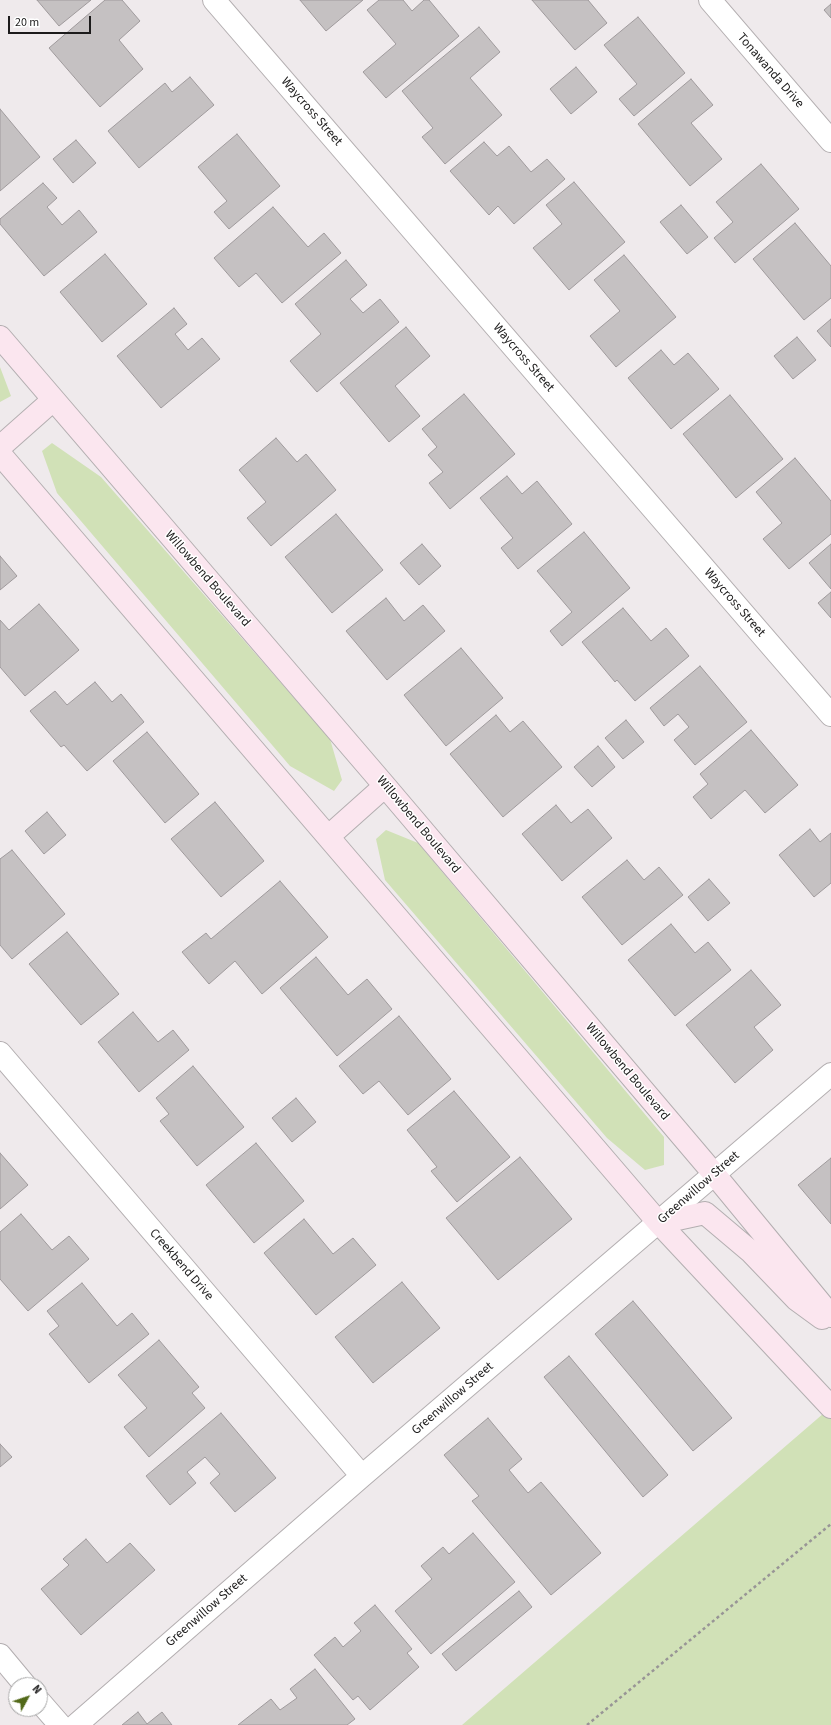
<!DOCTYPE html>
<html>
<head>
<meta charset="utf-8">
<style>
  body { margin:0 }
  #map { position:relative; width:831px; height:1725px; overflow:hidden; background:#efeaec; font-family:"Source Sans 3",sans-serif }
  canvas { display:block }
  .north { position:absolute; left:8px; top:1677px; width:40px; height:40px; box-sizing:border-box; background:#fff; border:1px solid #a4a4a4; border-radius:50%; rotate:50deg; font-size:11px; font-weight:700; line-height:16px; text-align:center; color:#1c1b1b }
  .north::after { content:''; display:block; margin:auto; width:14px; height:18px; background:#526919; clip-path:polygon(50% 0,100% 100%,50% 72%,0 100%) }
  .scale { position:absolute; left:8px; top:16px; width:83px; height:18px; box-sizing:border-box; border:2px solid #1c1b1b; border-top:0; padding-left:5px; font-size:12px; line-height:14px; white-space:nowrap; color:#1c1b1b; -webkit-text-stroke:3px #fff; paint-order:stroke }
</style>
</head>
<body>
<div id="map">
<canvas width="831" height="1725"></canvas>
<div class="north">N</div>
<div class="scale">20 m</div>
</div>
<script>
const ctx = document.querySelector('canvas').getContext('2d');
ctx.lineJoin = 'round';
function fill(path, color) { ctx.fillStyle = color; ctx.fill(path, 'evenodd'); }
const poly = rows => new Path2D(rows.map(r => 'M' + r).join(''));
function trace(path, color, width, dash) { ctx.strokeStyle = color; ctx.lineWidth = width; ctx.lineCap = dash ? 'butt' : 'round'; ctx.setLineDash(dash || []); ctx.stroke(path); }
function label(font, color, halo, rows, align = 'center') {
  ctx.font = font + ' "Source Sans 3",sans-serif'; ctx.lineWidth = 3; ctx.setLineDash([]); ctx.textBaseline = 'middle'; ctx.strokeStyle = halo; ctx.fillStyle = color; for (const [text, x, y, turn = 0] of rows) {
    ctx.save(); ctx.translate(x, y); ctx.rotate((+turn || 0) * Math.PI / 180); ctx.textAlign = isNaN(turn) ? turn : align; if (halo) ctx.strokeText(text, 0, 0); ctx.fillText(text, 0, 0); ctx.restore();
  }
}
fill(poly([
  [0,367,11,396,0,402],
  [52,443,101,477,330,739,342,780,334,791,290,766,57,493,42,451],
  [386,830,418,843,664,1137,664,1165,645,1170,607,1138,385,880,376,839],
  [831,1407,831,1725,462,1725]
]), '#d1e1b7');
const building = poly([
  [37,0,91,0,59,26,37,0],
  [105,0,122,0,140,21,119,40,143,69,100,107,49,48,105,0],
  [300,0,363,0,326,31,300,0],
  [379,0,403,0,412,11,424,0,429,0,459,36,386,98,363,72,396,44,367,10,379,0],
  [532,0,588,0,607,23,575,50,532,0],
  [831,4,831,18,824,10,831,4],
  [638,17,685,73,634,116,619,99,637,84,604,45,638,17],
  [479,27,500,52,470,78,502,115,445,164,422,137,433,128,402,91,479,27],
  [576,67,597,92,571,114,550,89,576,67],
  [190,77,214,105,139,168,108,131,165,83,172,92,190,77],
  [691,79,713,105,691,123,722,159,690,186,638,124,691,79],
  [0,109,40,157,0,191,0,109],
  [237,134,280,186,229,229,214,212,227,201,198,167,237,134],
  [76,140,96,163,73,183,53,159,76,140],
  [484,142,497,156,509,146,531,172,547,159,565,179,514,224,498,206,489,215,450,171,484,142],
  [761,164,799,209,735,263,714,238,733,222,716,202,761,164],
  [574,182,625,242,569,290,533,248,562,224,546,205,574,182],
  [43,183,57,198,47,207,62,225,79,210,97,232,44,276,0,224,0,219,43,183],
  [681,205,708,237,687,254,660,222,681,205],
  [273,207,308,247,324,233,341,253,282,303,256,273,239,287,214,258,273,207],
  [795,223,831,266,831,298,804,320,753,259,795,223],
  [105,254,147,304,102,342,60,292,105,254],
  [624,255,676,317,616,367,590,336,620,311,594,280,624,255],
  [346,260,367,285,350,299,363,313,380,299,399,322,317,392,290,361,321,334,295,304,346,260],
  [174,308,187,324,175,334,188,350,202,338,220,359,161,408,117,356,174,308],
  [831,319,831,347,817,331,831,319],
  [406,327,430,356,395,386,420,416,389,442,340,383,406,327],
  [797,337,816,360,793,379,774,356,797,337],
  [661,350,674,365,688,353,719,389,671,429,628,378,661,350],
  [464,394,515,454,450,509,429,483,443,472,428,455,437,447,422,429,464,394],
  [730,395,783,459,736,498,683,434,730,395],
  [276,438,297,462,306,454,336,490,271,546,247,518,266,502,239,470,276,438],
  [795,458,831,501,831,534,789,569,763,539,782,523,756,492,795,458],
  [507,476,522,494,537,481,572,524,518,569,501,548,513,538,480,498,507,476],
  [336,514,383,570,332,613,285,557,336,514],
  [584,532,630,588,562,646,550,631,572,612,537,571,584,532],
  [422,544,441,566,419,585,400,563,422,544],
  [831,544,831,589,809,563,831,544],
  [0,556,17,576,0,590,0,556],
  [831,592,831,618,818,603,831,592],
  [386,598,404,621,423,605,445,631,387,680,346,631,386,598],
  [39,604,79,650,25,696,0,667,0,620,9,630,39,604],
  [623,608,651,641,666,628,689,656,635,701,617,680,615,682,582,642,623,608],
  [461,648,503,698,446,746,404,695,461,648],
  [700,666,747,722,695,765,674,740,689,727,678,714,664,726,650,708,700,666],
  [95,682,112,702,121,694,144,722,87,771,64,745,61,747,30,711,55,691,67,705,95,682],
  [496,715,510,732,523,721,562,767,503,817,450,754,496,715],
  [626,720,644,742,623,759,605,738,626,720],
  [751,730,798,785,765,813,745,790,711,819,693,797,708,784,700,774,751,730],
  [147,732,199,794,165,823,113,761,147,732],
  [598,746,615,767,592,787,574,767,598,746],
  [215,802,264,861,221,897,171,839,215,802],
  [556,805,571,823,588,809,612,838,562,881,522,834,556,805],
  [47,812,66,835,44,854,25,831,47,812],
  [810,829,820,842,831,833,831,883,814,897,779,855,810,829],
  [12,850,65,914,12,959,0,945,0,859,12,850],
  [627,860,644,880,659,867,683,895,622,945,582,897,627,860],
  [709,879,730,903,708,921,688,897,709,879],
  [280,881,328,937,262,994,235,961,209,984,182,952,206,933,211,939,280,881],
  [671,924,695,953,708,942,731,970,675,1016,628,960,671,924],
  [67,932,119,994,81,1025,29,964,67,932],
  [316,957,348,995,367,979,392,1009,337,1056,280,988,316,957],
  [751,970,781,1005,754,1027,773,1050,735,1083,686,1025,751,970],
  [133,1012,158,1042,173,1030,189,1050,139,1092,98,1042,133,1012],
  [399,1016,451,1079,408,1115,379,1081,363,1094,339,1066,399,1016],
  [193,1066,244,1127,197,1166,160,1121,169,1114,156,1098,193,1066],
  [454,1091,510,1157,457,1202,431,1171,437,1167,407,1130,454,1091],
  [296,1098,316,1122,292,1142,272,1118,296,1098],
  [256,1143,304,1201,254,1243,206,1185,256,1143],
  [0,1153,28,1185,0,1209,0,1153],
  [520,1157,572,1219,498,1280,446,1218,520,1157],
  [831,1158,831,1224,798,1185,831,1158],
  [21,1214,52,1250,69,1236,89,1259,28,1311,0,1279,0,1232,21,1214],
  [304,1219,333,1254,353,1238,376,1265,316,1315,264,1253,304,1219],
  [402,1282,440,1328,373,1383,335,1337,402,1282],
  [82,1283,117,1326,132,1313,149,1334,89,1383,49,1334,59,1326,47,1311,82,1283],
  [633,1301,732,1418,693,1451,595,1334,633,1301],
  [159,1340,199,1387,192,1393,205,1408,149,1457,124,1427,147,1408,118,1375,159,1340],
  [569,1356,668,1475,643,1497,544,1377,569,1356],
  [221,1413,276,1478,235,1512,210,1483,220,1474,205,1457,187,1472,196,1483,170,1505,146,1476,221,1413],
  [488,1418,522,1459,509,1470,528,1493,541,1482,601,1553,551,1595,472,1501,479,1496,444,1455,488,1418],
  [0,1444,12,1457,0,1467,0,1444],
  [473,1533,515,1582,431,1654,395,1611,432,1579,421,1566,443,1547,449,1554,473,1533],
  [86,1539,107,1563,130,1543,155,1570,81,1635,41,1589,69,1565,63,1559,86,1539],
  [519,1591,532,1607,456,1671,442,1654,519,1591],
  [375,1605,412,1649,407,1653,419,1667,370,1710,358,1696,353,1700,314,1655,335,1637,343,1647,361,1631,354,1623,375,1605],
  [315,1669,355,1719,347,1725,238,1725,271,1699,280,1710,297,1698,290,1689,315,1669],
  [138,1712,147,1724,162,1712,172,1725,122,1725,138,1712]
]);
fill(building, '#c5c1c2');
trace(building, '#9f9a9c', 1);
const minor = poly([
  [214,0,831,715],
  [710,0,831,141],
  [0,1053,362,1476],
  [0,1655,25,1685],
  [40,1702,60,1725],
  [76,1725,362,1476,831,1074]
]);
const secondary = poly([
  [0,337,385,786,715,1175,831,1316],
  [0,447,53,400],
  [0,454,659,1223,831,1407],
  [329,836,385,786],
  [659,1223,705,1213,750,1251,796,1299,822,1318]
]);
trace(minor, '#b3aeb0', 24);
trace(secondary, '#b3aeb0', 24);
trace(poly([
  [587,1725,831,1524]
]), '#989596', 2.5, [3, 3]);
trace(minor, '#fff', 22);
trace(secondary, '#fbe6ef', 22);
label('13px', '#1c1b1b', '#fff', [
  ["Tonawanda Drive",770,71,49],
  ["Waycross Street",311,112,49],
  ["Waycross Street",523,358,49],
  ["Willowbend Boulevard",207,579,49],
  ["Waycross Street",734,603,49],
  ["Willowbend Boulevard",418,825,50],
  ["Willowbend Boulevard",627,1072,50],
  ["Greenwillow Street",699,1188,-41],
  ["Creekbend Drive",181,1265,49],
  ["Greenwillow Street",453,1399,-41],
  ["Greenwillow Street",207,1611,-41]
]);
</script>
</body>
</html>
